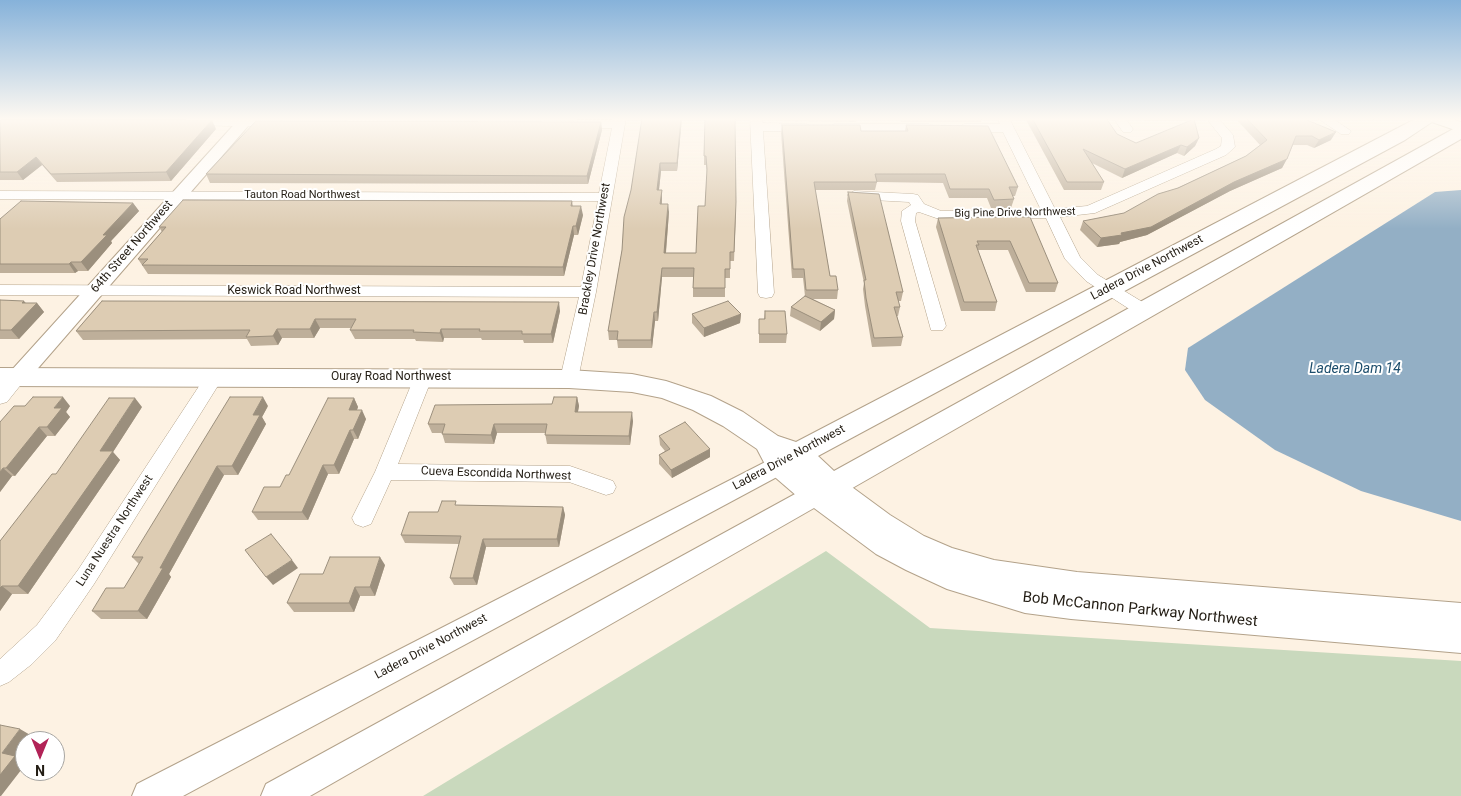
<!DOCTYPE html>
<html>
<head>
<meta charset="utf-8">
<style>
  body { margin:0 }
  #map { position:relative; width:1461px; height:796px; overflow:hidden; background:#fdf2e3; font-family:Roboto,sans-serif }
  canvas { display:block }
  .north { position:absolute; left:15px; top:731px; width:50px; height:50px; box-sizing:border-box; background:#fff; border:1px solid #a7a5a1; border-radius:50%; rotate:180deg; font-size:14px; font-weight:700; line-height:20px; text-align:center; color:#231d14 }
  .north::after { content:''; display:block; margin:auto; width:18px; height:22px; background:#b22357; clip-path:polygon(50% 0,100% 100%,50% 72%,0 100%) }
</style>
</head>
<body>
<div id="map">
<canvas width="1461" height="796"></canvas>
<div class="north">N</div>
</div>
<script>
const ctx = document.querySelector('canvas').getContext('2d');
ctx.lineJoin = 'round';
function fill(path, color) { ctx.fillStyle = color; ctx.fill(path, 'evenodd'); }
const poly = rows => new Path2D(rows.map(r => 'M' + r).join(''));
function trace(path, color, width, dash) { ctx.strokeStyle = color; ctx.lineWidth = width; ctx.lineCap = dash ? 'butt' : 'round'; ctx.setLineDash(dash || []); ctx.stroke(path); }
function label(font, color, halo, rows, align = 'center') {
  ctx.font = font + ' Roboto,sans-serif'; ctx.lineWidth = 4; ctx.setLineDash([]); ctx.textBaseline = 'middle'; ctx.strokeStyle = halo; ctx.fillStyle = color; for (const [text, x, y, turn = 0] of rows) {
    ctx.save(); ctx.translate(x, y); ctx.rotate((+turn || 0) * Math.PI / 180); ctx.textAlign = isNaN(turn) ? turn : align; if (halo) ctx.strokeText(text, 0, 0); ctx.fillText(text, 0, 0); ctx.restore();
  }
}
fill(poly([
  [826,551,930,628,1461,661,1461,796,423,796]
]), '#c9d9bd');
fill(poly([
  [1461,190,1461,521,1361,491,1275,450,1205,400,1185,370,1188,348,1435,192]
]), '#93afc5');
const minor = poly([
  [189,118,279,119,285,123,279,127,185,125,183,122,189,118],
  [614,118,626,118,596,292,578,379,575,384,569,385,563,384,560,379,579,297,0,295,0,285,581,287,598,201,0,199,0,191,599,193,612,128,576,128,570,124,576,120,613,120,614,118],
  [750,118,762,118,763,123,807,124,813,128,807,132,763,131,774,293,772,297,766,298,760,297,758,293,750,118],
  [997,118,1009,118,1055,209,1087,206,1216,149,1221,146,1222,138,1206,118,1218,118,1233,135,1235,147,1226,155,1095,213,1060,217,1080,257,1098,275,1149,306,1151,310,1149,314,1137,314,1086,281,1065,259,1046,218,939,219,919,212,916,213,915,221,946,326,943,330,931,330,901,221,902,211,911,205,909,202,854,199,847,195,854,191,913,194,918,195,924,204,941,211,1041,210,1003,132,964,132,958,128,964,124,1000,124,997,118],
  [1113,118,1125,118,1133,129,1131,132,1123,132,1113,118],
  [1317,118,1332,118,1351,131,1349,134,1341,134,1317,118],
  [834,124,929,124,935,128,929,132,830,131,828,128,834,124],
  [215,370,221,371,224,376,94,584,55,641,32,664,9,682,0,686,0,659,37,625,78,570,209,371,215,370],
  [18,371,24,372,27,377,7,402,0,404,0,385,12,372,18,371],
  [423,372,429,373,432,378,398,464,570,466,613,481,616,487,613,493,606,495,569,482,391,480,371,524,363,527,355,524,352,518,375,472,414,378,417,373,423,372]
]);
const tertiary = poly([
  [240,118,255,118,26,382,18,385,10,382,7,377,10,372,240,118],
  [1427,118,1448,118,1461,122,1461,132,1429,121,1427,118],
  [779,455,788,457,791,464,788,471,183,796,132,796,137,784,779,455],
  [832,476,841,479,890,515,924,536,952,548,994,560,1077,572,1461,603,1461,653,1071,619,1025,613,947,589,906,570,876,554,814,508,310,796,261,796,266,784,806,488,815,485,820,486,823,479,832,476]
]);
const secondary = poly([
  [1417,118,1438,118,1405,140,818,456,834,471,1455,128,1461,127,1461,139,842,494,815,507,805,503,769,472,757,449,723,426,693,410,662,398,632,392,569,388,0,386,0,368,569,370,632,374,666,381,711,396,743,412,778,436,796,442,1417,118]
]);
trace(minor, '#b3a28a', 1);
trace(tertiary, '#b3a28a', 2);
trace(secondary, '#b3a28a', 2);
fill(minor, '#fff');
fill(tertiary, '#fff');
fill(secondary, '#fff');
fill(poly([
  [642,118,682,118,677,171,661,171,659,190,662,190,662,204,669,212,666,253,696,253,705,206,707,173,706,165,704,165,704,156,705,118,736,211,734,261,730,261,730,278,725,278,725,297,693,297,693,277,662,277,658,321,655,321,652,348,618,348,617,340,609,340,608,331,622,250],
  [780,118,857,118,856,122,780,121],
  [900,118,982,118,981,122,901,122],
  [1025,118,1106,118,1117,134,1136,143,1199,138,1195,146,1184,156,1177,153,1122,178,1092,163,1104,182,1101,190,1064,190],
  [1142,118,1190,118,1188,121,1144,121],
  [1235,118,1305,118,1305,119,1331,140,1314,148,1307,145,1293,145,1282,168,1230,191,1147,235,1120,242,1119,244,1097,247,1080,230,1083,221,1124,213,1246,156,1260,145],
  [1344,118,1375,118,1373,120,1347,120],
  [0,120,216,129,171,181,57,182,42,165,23,180,0,180],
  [601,122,602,130,588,184,210,183,206,174],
  [782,125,861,131,905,131,906,125,1018,187,1015,196,1012,196,1014,199,1011,208,991,208,987,198,949,198,943,183,877,182,875,190,815,190,830,276,838,290,837,299,813,299,835,310,834,319,820,331,790,316,791,307,805,296,803,278,792,278,781,133],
  [848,192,903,292,901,301,898,301,900,307,898,316,897,316,903,337,901,346,872,347,865,306,863,289,864,283,847,201],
  [572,201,573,206,583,215,578,235,574,235,564,276,148,274,138,259,162,232,159,227],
  [133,203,139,211,111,241,112,243,88,271,78,271,75,273,0,273,0,219],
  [999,212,1022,217,1058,283,1055,292,1026,292,1008,250,978,250,997,302,995,311,961,311,936,227,938,218,997,217],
  [0,300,26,303,37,303,44,312,19,339,0,339],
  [102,301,560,311,553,343,524,343,523,340,482,340,481,338,444,338,443,342,416,341,415,339,355,339,350,330,352,328,320,328,314,338,282,338,278,345,251,346,247,339,83,340,76,331],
  [765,311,787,334,786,343,759,343,759,319,764,319],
  [692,314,741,314,740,323,704,337,692,323],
  [577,397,579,406,578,412,633,421,630,445,547,444,545,433,497,433,494,444,445,443,442,433,432,433,428,424,552,404],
  [354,398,358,407,357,410,366,419,358,439,354,439,339,474,328,474,308,520,258,520,252,512,280,487,289,475],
  [70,406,66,412,70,417,55,436,47,436,15,476,12,476,0,492,0,422],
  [268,406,262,417,266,424,238,475,224,475,169,574,171,577,147,619,101,619,92,611,124,588,139,564,132,557],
  [142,407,113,452,120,460,28,594,12,594,0,611,0,541,56,474],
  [659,436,710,449,710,457,672,478,659,464,659,455,665,451,660,445],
  [458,505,563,507,565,515,559,547,486,547,477,585,454,585,450,578,459,544,405,543,401,535,438,512],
  [385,565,375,596,360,596,354,612,294,612,287,603,323,574]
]), '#beaf9a');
fill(poly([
  [681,118,682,118,677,171,677,163],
  [212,120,216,129,171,181,166,172],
  [601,122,602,130,588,184,587,176],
  [1336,132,1331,140,1314,148,1319,140],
  [1199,138,1195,146,1184,156,1187,147],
  [1181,145,1177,153,1122,178,1125,169],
  [36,157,42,165,23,180,17,172],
  [1287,159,1282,168,1230,191,1147,235,1120,242,1119,244,1097,247,1101,238],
  [660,163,661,171,658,198,657,190],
  [662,190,662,198,661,212,660,204],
  [133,203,139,211,111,241,112,243,88,271,81,262,103,235],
  [668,204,669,212,665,262,664,253],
  [581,206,583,215,578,235,576,226],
  [573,226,574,235,564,276,563,267],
  [71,262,78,271,75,273,69,264],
  [662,268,662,277,658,321,657,312],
  [24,301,31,309,37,303,44,312,19,339,11,330,22,303],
  [559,302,560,311,553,343,551,334],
  [835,310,834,319,820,331,821,322],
  [654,312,655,321,652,348,651,340],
  [741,314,740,323,704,337,704,328],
  [315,319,320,328,314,338,310,329],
  [277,329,282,338,278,345,273,336],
  [441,329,444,338,443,342,440,333],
  [63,397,70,406,66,412,70,417,55,436,47,427,54,408],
  [263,397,268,406,262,417,266,424,238,475,232,466,253,415],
  [577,397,579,406,576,421,575,412],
  [135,398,142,407,113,452,120,460,28,594,18,586,100,451],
  [354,398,358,407,353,419,349,410],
  [362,410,366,419,358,439,353,430],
  [632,412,633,421,630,445,629,436],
  [494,424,497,433,494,444,491,435],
  [39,427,47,436,15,476,6,468],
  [350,430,354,439,339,474,334,465],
  [710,449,710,457,672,478,671,470],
  [323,465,328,474,308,520,302,512],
  [217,466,224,475,169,574,171,577,147,619,138,611,160,568],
  [3,468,12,476,0,492,0,472],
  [563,507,565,515,559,547,557,539],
  [483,539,486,547,477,585,473,578],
  [380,557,385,565,375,596,370,587],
  [292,560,298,568,273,585,266,577],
  [2,586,12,594,0,611,0,588],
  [355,587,360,596,354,612,349,603],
  [20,729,32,736,28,741,25,741,25,745,16,756,25,761,25,765,1,796,0,796,0,775,2,753]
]), '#9b8f7d');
const building = poly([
  [642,118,681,118,677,163,660,163,657,190,662,190,660,204,668,204,664,253,696,253,698,206,705,206,707,169,706,156,704,156,705,118,735,118,736,202,734,252,730,252,730,269,725,269,725,288,693,288,694,268,662,268,657,312,654,312,651,340,617,340,618,331,608,331,622,250,624,217,631,190,642,118],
  [1032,118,1106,118,1117,134,1136,143,1194,119,1199,138,1187,147,1181,145,1125,169,1083,149,1104,182,1067,182,1032,118],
  [1246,118,1302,118,1336,132,1319,140,1312,136,1296,136,1287,159,1234,182,1151,227,1121,233,1122,235,1101,238,1083,221,1124,213,1158,194,1178,188,1246,156,1267,140,1246,118],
  [0,120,212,120,166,172,51,174,36,157,17,172,0,172,0,120],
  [256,121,601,122,587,176,206,174,256,121],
  [782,125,860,125,861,131,908,131,906,125,988,126,1018,187,1009,187,1014,199,994,200,989,189,950,189,945,174,875,174,877,182,814,182,830,276,836,276,838,290,806,290,804,269,793,269,782,125],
  [848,192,879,194,903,292,896,292,900,307,894,307,903,337,874,338,866,298,864,280,866,280,848,192],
  [183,200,572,201,571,206,581,206,576,226,573,226,563,267,142,265,148,259,138,259,166,227,159,227,183,200],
  [21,201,133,203,103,235,107,235,81,262,71,262,69,264,0,264,0,219,21,201],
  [999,212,1019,212,1022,217,1030,217,1058,283,1029,283,1010,241,977,241,979,245,976,245,997,302,964,302,938,218,1001,217,999,212],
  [805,296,835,310,821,322,791,307,805,296],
  [0,300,24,301,22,303,37,303,11,330,0,330,0,300],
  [102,301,559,302,551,334,522,334,522,331,479,331,480,329,441,329,440,333,413,332,414,330,350,330,356,319,315,319,310,329,277,329,273,336,246,337,250,330,76,331,102,301],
  [728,301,741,314,704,328,692,314,728,301],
  [765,311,785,311,787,334,759,334,759,319,765,319,765,311],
  [33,397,63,397,54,408,62,408,47,427,39,427,6,468,3,468,0,472,0,422,14,406,25,406,33,397],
  [230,397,263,397,253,415,260,415,232,466,217,466,160,568,163,568,138,611,92,611,106,588,124,588,143,557,132,557,230,397],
  [554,397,577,397,575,412,632,412,629,436,545,435,547,424,494,424,491,435,442,434,445,424,428,424,435,405,552,404,554,397],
  [109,398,135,398,100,451,113,451,18,586,2,586,0,588,0,541,52,474,56,474,109,398],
  [328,398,354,398,349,410,362,410,353,430,350,430,334,465,323,465,302,512,252,512,264,487,280,487,286,475,289,475,328,398],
  [685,422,710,449,671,470,659,455,670,449,659,436,685,422],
  [442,501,456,501,455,505,563,507,557,539,483,539,473,578,450,578,461,536,401,535,409,512,438,512,442,501],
  [271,534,292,560,266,577,245,550,271,534],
  [330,557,380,557,370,587,355,587,349,603,287,603,300,574,323,574,330,557],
  [0,725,20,729,2,753,15,756,0,775,0,725]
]);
fill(building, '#ddccb3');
trace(building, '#9b8f7d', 1);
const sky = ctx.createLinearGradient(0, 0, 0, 229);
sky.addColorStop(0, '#86b2da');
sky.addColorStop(0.52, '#fef9f2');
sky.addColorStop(1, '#fef9f200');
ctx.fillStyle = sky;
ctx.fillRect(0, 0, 1461, 229);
label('11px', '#231d14', '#fff', [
  ["Tauton Road Northwest",302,195],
  ["Big Pine Drive Northwest",1015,213,-1]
]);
label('12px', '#231d14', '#fff', [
  ["64th Street Northwest",132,247,-49],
  ["Brackley Drive Northwest",595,249,-80],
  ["Ladera Drive Northwest",1147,268,-28],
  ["Keswick Road Northwest",294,291],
  ["Ouray Road Northwest",391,377],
  ["Ladera Drive Northwest",789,458,-28],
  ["Cueva Escondida Northwest",496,474,2],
  ["Luna Nuestra Northwest",115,531,-57],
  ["Ladera Drive Northwest",431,647,-28]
]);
label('italic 14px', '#1c4d6c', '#fff', [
  ["Ladera Dam 14",1355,369]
]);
label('15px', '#231d14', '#fff', [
  ["Bob McCannon Parkway Northwest",1140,610,6]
]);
</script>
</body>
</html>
